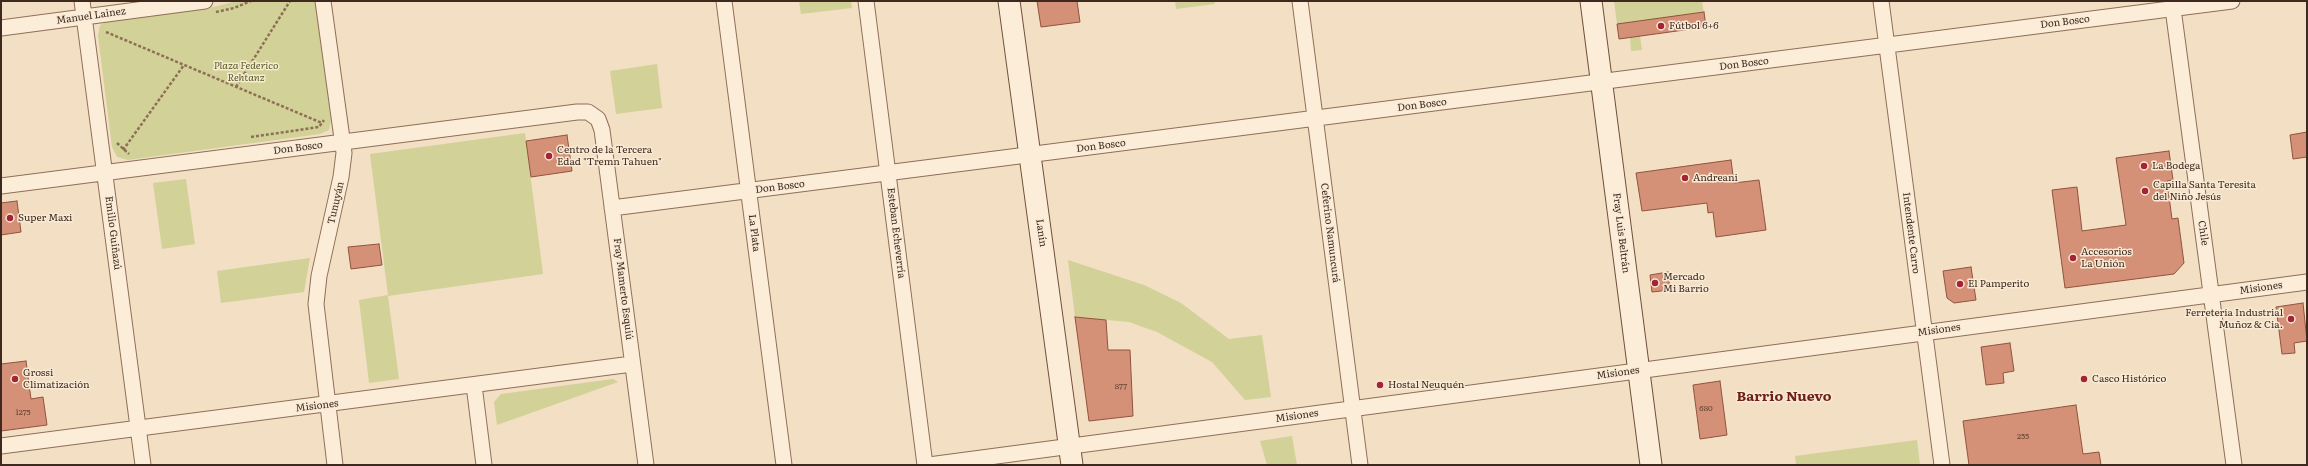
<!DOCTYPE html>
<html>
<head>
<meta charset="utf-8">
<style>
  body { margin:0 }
  #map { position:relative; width:2308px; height:466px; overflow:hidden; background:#f2dfc4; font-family:Literata,serif }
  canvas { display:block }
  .frame { position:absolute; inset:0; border:2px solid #3e291e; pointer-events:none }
</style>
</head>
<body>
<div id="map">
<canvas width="2308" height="466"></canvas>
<div class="frame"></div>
</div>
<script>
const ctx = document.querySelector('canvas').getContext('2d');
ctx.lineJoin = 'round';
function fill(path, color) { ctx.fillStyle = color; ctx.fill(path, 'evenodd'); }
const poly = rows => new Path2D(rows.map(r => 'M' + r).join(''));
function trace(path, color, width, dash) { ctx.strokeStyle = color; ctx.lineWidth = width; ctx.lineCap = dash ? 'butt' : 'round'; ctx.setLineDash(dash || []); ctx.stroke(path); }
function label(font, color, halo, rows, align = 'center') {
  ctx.font = font + ' Literata,serif'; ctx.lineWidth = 3; ctx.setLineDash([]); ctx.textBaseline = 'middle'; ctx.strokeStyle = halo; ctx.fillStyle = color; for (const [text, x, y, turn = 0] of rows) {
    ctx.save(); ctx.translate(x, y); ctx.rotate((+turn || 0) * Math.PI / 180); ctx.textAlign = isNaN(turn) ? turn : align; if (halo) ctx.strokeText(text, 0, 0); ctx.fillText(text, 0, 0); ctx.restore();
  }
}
fill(poly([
  [237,1,315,1,331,120,329,130,320,134,128,160,117,157,112,147,98,36,100,25,110,20,213,7],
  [799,1,851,1,852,8,801,14],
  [1175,1,1214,1,1215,4,1176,9],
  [1614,1,1702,1,1706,27,1640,36,1642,50,1631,51,1630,38,1619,39],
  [657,64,662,108,616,114,610,71],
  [525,133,543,274,388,296,399,379,369,383,359,300,388,295,370,154],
  [186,179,195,244,162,249,153,183],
  [310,258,304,292,221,303,217,271],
  [1068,260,1144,285,1181,303,1229,339,1262,335,1271,397,1245,400,1212,362,1157,332,1129,322,1075,317],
  [613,379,618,382,497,425,494,402,501,394],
  [1292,436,1297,465,1267,465,1260,441],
  [1917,440,1920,465,1796,465,1795,456]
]), '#d2d197');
const building = poly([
  [1037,1,1077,1,1080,22,1041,27,1037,1],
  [1704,12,1706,27,1619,39,1617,24,1704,12],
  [2307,132,2307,157,2293,159,2290,135,2307,132],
  [567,135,572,171,531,177,526,141,567,135],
  [2169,151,2173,180,2167,181,2172,219,2178,218,2184,263,2174,274,2065,288,2052,190,2077,187,2082,231,2126,225,2116,158,2169,151],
  [1731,160,1734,183,1759,180,1766,230,1716,237,1713,212,1708,213,1707,203,1642,211,1636,173,1731,160],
  [17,201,21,232,1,235,1,203,17,201],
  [379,244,382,265,351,269,348,247,379,244],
  [1971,267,1976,300,1954,303,1947,298,1943,271,1971,267],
  [1668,272,1670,290,1652,292,1650,275,1668,272],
  [2303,303,2307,341,2294,343,2295,353,2282,354,2276,307,2303,303],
  [1075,317,1106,320,1108,350,1130,350,1133,416,1089,421,1075,317],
  [2010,343,2014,371,2003,373,2004,383,1986,385,1981,347,2010,343],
  [26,361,31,399,43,397,47,425,1,431,1,364,26,361],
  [1720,381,1727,435,1700,439,1693,385,1720,381],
  [2076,405,2083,454,2099,452,2101,465,1969,465,1963,421,2076,405]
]);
fill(building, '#d49177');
trace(building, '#90533c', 1);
const street = poly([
  [82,1,143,465],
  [323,1,344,153,341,177,319,276,316,304,335,465],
  [724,1,784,465],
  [866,1,925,465],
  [1300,1,1360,465],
  [1881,1,1942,465],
  [2172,1,2234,465],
  [1,28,205,1],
  [1,186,577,112,588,112,598,119,602,130,646,465],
  [612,208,2232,1],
  [474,385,484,465],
  [1,446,632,364],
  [929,465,2307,282]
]);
const secondary = poly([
  [1009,1,1072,465],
  [1591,1,1651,465]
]);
trace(street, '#8f6e58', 17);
trace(secondary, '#714f3b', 23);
trace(poly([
  [216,12,234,8,251,1],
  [106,32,322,123],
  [236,87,290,1],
  [251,137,319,127,324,120],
  [117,143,129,154],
  [123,150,184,65]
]), '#8f6e58', 2.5, [3, 2]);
trace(street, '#fcedd9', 15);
trace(secondary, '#fcedd9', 21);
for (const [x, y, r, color] of [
  [1661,26,4,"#a42334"],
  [549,156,4,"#a42334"],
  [2144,166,4,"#a42334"],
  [1685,178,4,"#a42334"],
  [2145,191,4,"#a42334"],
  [10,218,4,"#a42334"],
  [2073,258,4,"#a42334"],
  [1655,283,4,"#a42334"],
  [1960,284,4,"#a42334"],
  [2291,319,4,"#a42334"],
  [15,379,4,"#a42334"],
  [2084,379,4,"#a42334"],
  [1380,385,4,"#a42334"]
]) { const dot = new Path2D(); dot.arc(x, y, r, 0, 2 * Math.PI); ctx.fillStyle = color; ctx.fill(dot); trace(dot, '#f9ead5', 1.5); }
label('8px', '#644334', null, [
  ["877",1121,387],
  ["680",1706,409],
  ["1275",23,413],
  ["255",2023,437]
]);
label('10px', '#3e291e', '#f9ead5', [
  ["Manuel Lainez",91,16,-8],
  ["Don Bosco",2065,22,-7],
  ["Don Bosco",1744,64,-7],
  ["Don Bosco",1422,105,-7],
  ["Don Bosco",1101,146,-7],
  ["Don Bosco",298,148,-7],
  ["Don Bosco",780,187,-7],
  ["Tunuyán",336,203,-77],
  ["Emilio Guiñazú",113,233,83],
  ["La Plata",754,233,83],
  ["Esteban Echeverría",896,233,83],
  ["Lanín",1041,233,82],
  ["Ceferino Namuncurá",1330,233,83],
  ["Fray Luis Beltrán",1621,233,83],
  ["Intendente Carro",1911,233,83],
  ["Chile",2203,233,82],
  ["Misiones",2261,288,-8],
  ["Fray Mamerto Esquiú",623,289,83],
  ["Misiones",1939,330,-8],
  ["Misiones",1618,373,-8],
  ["Misiones",317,406,-7],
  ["Misiones",1297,416,-8]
]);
label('10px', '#3e291e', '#f9ead5', [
  ["Fútbol 6+6",1669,26],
  ["Centro de la Tercera",557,150],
  ["Edad \"Tremn Tahuen\"",557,162],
  ["La Bodega",2152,166],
  ["Andreani",1693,178],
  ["Capilla Santa Teresita",2153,185],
  ["del Niño Jesús",2153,197],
  ["Super Maxi",18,218],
  ["Accesorios",2081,252],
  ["La Unión",2081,264],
  ["Mercado",1663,277],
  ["Mi Barrio",1663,289],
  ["El Pamperito",1968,284],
  ["Ferretería Industrial",2283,313,"right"],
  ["Muñoz & Cia.",2283,325,"right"],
  ["Grossi",23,373],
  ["Climatización",23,385],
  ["Casco Histórico",2092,379],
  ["Hostal Neuquén",1388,385]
], 'left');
label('italic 10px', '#555c22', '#f9ead5', [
  ["Plaza Federico",246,66],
  ["Rehtanz",246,78]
]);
label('bold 14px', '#6e2019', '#f9ead5', [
  ["Barrio Nuevo",1784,397]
]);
</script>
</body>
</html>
